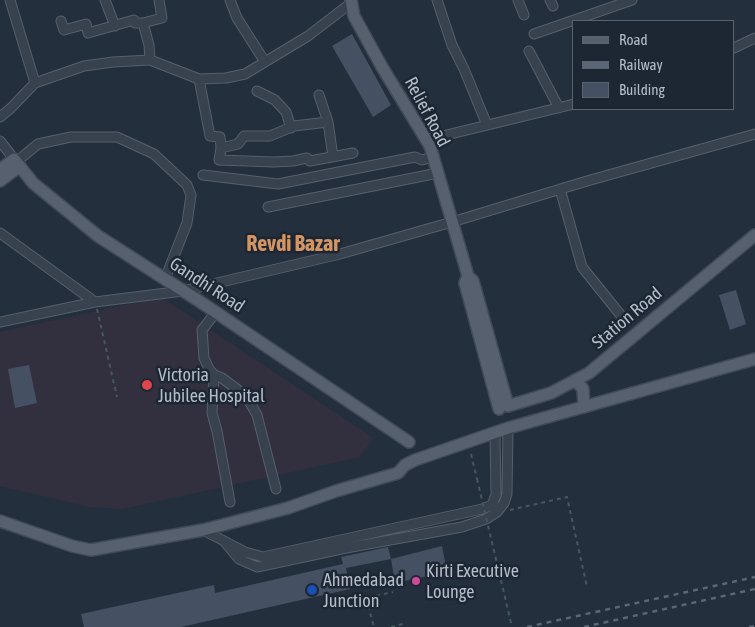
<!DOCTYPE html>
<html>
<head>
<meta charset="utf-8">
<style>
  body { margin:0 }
  #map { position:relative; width:755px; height:627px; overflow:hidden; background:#242f3e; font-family:"Asap Condensed",sans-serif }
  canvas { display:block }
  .legend { position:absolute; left:572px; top:20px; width:162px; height:90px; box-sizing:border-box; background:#1d2633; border:1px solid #59626f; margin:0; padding:6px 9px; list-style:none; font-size:15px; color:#b4bcc9 }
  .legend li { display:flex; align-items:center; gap:10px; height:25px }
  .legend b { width:25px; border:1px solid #59626f }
</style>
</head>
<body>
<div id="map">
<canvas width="755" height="627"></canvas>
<ul class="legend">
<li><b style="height:6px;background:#56606e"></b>Road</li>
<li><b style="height:6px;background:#5a6575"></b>Railway</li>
<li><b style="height:14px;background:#455162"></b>Building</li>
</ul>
</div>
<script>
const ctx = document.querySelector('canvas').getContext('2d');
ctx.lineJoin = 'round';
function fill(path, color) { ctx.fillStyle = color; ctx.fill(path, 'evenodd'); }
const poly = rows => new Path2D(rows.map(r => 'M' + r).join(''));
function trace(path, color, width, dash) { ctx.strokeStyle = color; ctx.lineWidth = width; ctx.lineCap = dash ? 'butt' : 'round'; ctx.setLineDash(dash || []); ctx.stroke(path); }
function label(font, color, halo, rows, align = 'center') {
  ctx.font = font + ' "Asap Condensed",sans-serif'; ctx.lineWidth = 5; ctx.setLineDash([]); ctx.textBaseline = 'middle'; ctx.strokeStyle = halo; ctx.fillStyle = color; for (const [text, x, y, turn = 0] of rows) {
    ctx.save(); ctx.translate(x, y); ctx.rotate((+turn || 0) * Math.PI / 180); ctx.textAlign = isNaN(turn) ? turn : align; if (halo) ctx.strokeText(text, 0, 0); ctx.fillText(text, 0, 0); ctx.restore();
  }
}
fill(poly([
  [161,297,373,438,360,457,122,509,90,507,0,486,0,332]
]), '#32303f');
fill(poly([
  [352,34,391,105,373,117,332,46],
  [736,290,746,324,730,330,719,295],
  [29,365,37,403,15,408,8,369],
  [442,546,447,572,395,583,391,559],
  [388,547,391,559,346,568,350,589,181,627,84,627,81,614,214,585,215,593,343,564,341,557]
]), '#455162');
const minor = poly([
  [10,0,35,83],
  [105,0,115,26],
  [230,0,237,18,265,62],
  [437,0,452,45,464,69,487,125],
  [518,0,524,15],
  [550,0,553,6],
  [61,21,64,30,86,24,88,33,134,20,135,23,143,23],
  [534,34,632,0],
  [734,48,755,38],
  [529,51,559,108],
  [150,60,149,45,143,23,162,18,159,0],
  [199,79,210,136,220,137,221,148,219,160,274,162,293,161,307,158,310,161,353,153],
  [257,91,275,100,286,112,291,128],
  [0,117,11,108,35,83,84,66,113,62,150,60,199,79,226,78,245,74,308,36,351,3],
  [328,122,333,157],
  [426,140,574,104],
  [0,141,14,159],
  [221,148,238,144,244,136,270,136,294,126,328,122,319,95],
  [16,162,38,144,71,137,117,137,154,154,187,185,191,195,187,223,165,279],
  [203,175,278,184,415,157,422,160,433,157],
  [560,189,582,267,623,318],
  [268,207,438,173],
  [0,233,95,302],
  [216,312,202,330,204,358,209,369,214,375,222,378,238,390,249,401,257,415,276,489],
  [0,322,95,302,183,291,340,254,452,222,587,181,755,134],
  [214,375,212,413,217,431,230,502],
  [203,530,245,552,263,557,482,509,492,505,496,495,495,433],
  [224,541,239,559,257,567,346,548,462,527,486,519,497,512,504,503,507,494,508,428]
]);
const major = poly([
  [351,0,354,16,382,67,430,146,468,276,473,281,508,406,551,393,589,373,755,235],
  [0,170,14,159,33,183,98,236,196,299,409,442],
  [0,181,20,166],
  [468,276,465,283,499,409],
  [575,380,583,389,584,407],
  [0,521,72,546,91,550,203,530,288,508,336,491,398,473,405,465,415,460,508,428,755,359]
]);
trace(minor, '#565f6c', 11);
trace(major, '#414a57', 14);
trace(poly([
  [97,309,117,397],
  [471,454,477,479],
  [510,510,567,497,587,587],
  [366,598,374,627],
  [337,604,393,592],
  [391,627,403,624]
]), '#44595c', 2, [4, 4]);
trace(minor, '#38414e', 9);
trace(major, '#56606e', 11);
trace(poly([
  [527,627,755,577],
  [584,627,755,589],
  [749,627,755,626]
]), '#5a6575', 2.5, [5, 5]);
trace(poly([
  [477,479,512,627]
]), '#44595c', 2, [4, 4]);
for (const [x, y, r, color] of [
  [147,385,6,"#e0444e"],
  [416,581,5,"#d1479c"],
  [312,590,6,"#1a4fb4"]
]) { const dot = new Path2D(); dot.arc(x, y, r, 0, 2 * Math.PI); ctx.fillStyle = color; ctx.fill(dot); trace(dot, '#1d2633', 2); }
label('18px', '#b4bcc9', '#1d2633', [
  ["Relief Road",427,112,62],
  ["Gandhi Road",207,285,33],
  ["Station Road",627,318,-40]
]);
label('18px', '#b4bcc9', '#1d2633', [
  ["Victoria",158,375],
  ["Jubilee Hospital",158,396],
  ["Kirti Executive",426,571],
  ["Lounge",426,592],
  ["Ahmedabad",323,580],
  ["Junction",323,601]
], 'left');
label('bold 22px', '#d59563', '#1d2633', [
  ["Revdi Bazar",293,244]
]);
</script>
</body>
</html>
